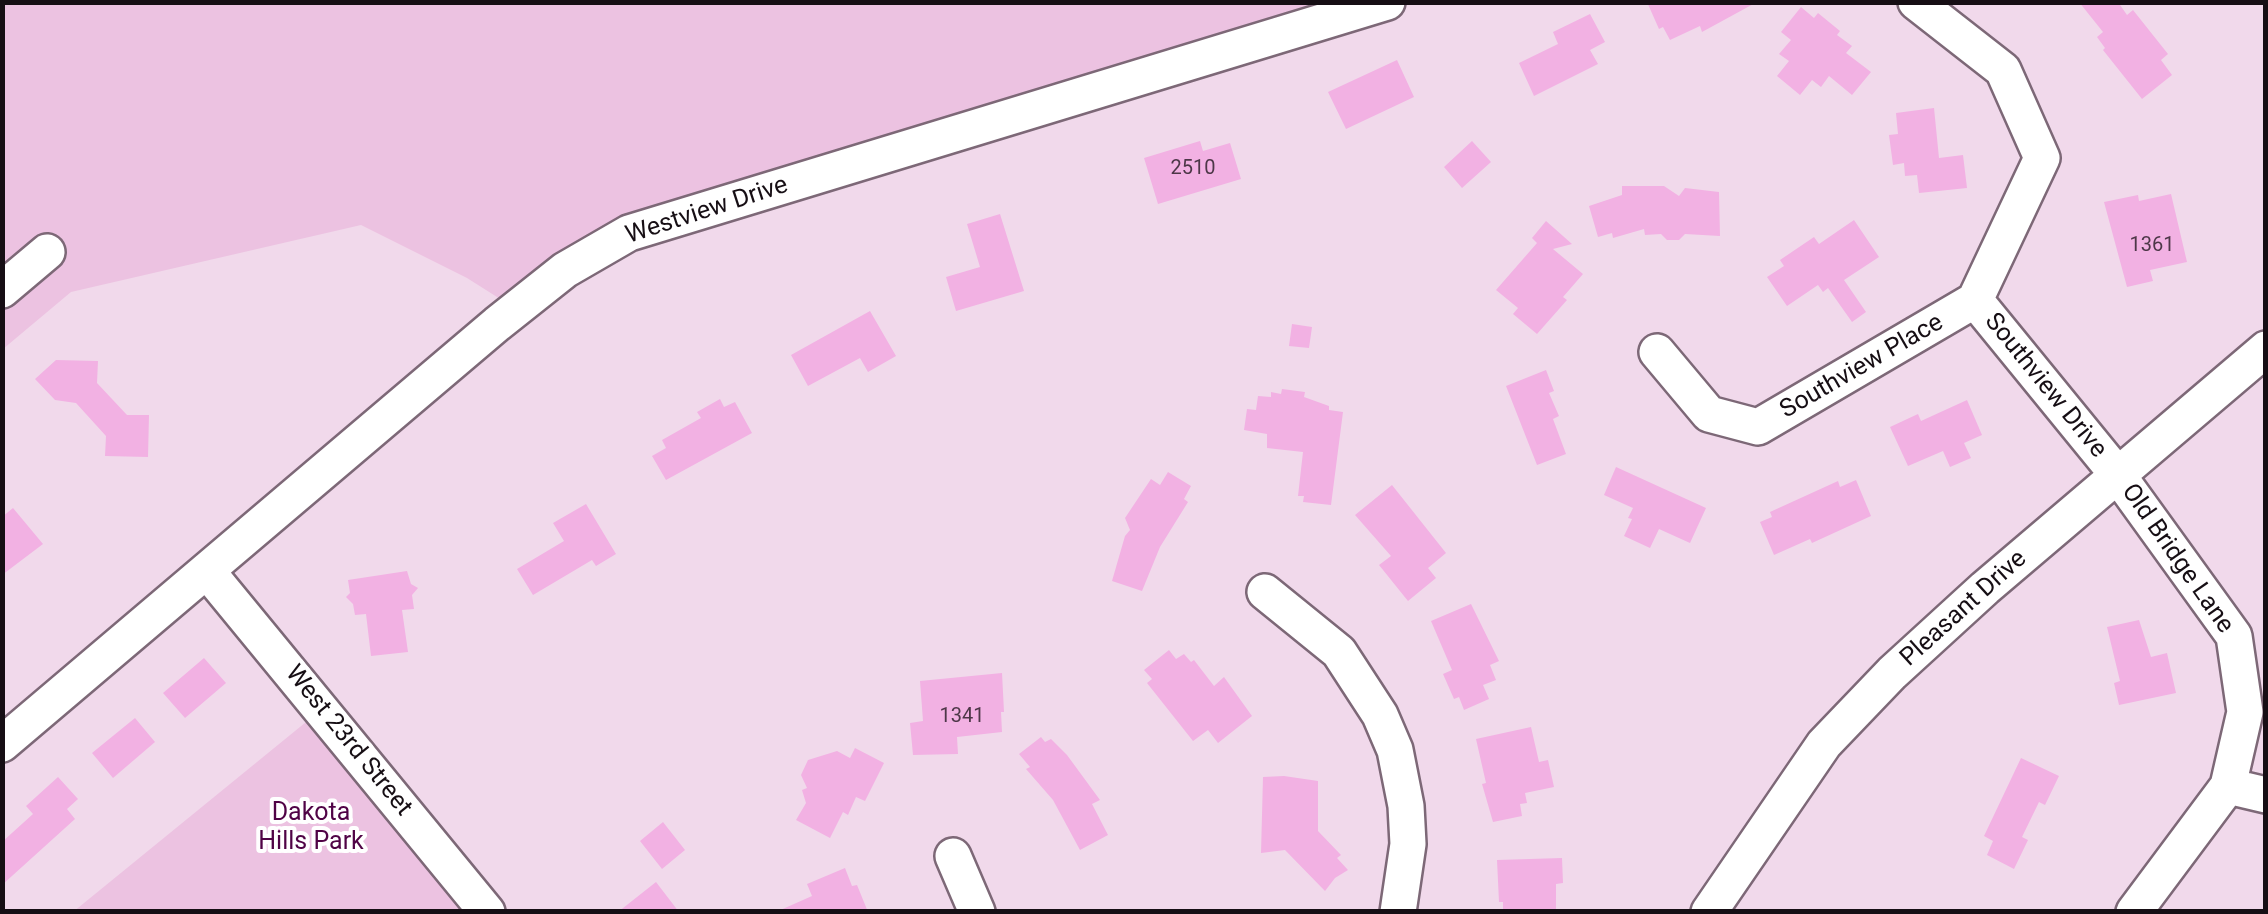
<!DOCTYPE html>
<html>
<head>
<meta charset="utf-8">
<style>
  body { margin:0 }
  #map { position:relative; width:2268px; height:914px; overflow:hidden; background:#f1d9eb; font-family:Roboto,sans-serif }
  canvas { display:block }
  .frame { position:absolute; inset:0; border:5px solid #160e14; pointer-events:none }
</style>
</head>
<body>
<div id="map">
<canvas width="2268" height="914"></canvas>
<div class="frame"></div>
</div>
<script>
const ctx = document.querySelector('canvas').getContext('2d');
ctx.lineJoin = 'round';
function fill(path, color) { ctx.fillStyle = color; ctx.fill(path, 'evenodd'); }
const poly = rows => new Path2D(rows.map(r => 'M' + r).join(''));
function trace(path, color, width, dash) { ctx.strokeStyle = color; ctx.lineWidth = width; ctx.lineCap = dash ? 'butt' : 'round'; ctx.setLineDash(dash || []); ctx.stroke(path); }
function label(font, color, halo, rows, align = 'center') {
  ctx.font = font + ' Roboto,sans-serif'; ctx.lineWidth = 8; ctx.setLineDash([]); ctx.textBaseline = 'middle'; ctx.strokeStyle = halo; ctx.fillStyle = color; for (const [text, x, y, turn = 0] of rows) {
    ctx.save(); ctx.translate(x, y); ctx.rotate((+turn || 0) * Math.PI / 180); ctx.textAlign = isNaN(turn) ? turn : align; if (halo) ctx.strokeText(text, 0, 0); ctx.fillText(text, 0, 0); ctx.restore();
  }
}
fill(poly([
  [3,3,1387,3,629,233,516,309,467,278,361,225,71,292,3,349],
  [322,709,487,912,73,912]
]), '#ecc2e1');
fill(poly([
  [1647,2,1757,2,1702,32,1700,26,1670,40,1663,27,1659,29],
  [2079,2,2118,2,2127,15,2133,10,2168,54,2161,60,2172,75,2142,99,2103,50,2105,48,2097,37,2103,32],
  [1801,7,1814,18,1818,13,1840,31,1837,35,1852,46,1846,53,1871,72,1852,95,1829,76,1821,87,1812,80,1800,95,1777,76,1789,61,1779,54,1791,40,1781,32],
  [1590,14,1605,42,1590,50,1598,64,1534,96,1519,63,1558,44,1553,32],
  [1397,60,1414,97,1346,129,1328,92],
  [1934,108,1939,158,1963,155,1967,188,1919,193,1917,175,1905,176,1904,163,1893,165,1889,135,1898,134,1896,113],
  [1200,141,1203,151,1230,143,1241,179,1158,204,1144,158],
  [1472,141,1491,162,1462,188,1444,167],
  [1622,186,1664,186,1679,196,1685,188,1719,192,1720,236,1685,234,1679,240,1667,240,1661,234,1645,235,1644,229,1613,238,1612,233,1598,237,1589,206,1622,195],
  [2171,194,2187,262,2150,270,2153,281,2127,287,2104,202,2138,195,2139,201],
  [1000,214,1024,291,956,311,946,277,980,267,967,224],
  [1854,220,1879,257,1844,280,1866,312,1852,322,1828,288,1823,292,1818,285,1787,306,1767,277,1784,266,1780,260,1814,237,1819,244],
  [1546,221,1572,244,1553,249,1583,274,1563,297,1567,300,1537,334,1513,314,1518,308,1496,290,1537,243,1532,238],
  [870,311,896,356,868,372,860,358,808,386,791,355],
  [1292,324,1312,327,1309,348,1289,346],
  [56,360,98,361,97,383,127,415,149,415,148,457,105,456,106,436,76,403,55,400,35,379],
  [1546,370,1554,391,1549,393,1559,416,1553,419,1566,454,1537,465,1506,386],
  [1282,389,1305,392,1304,397,1329,406,1329,410,1343,412,1331,505,1303,502,1304,496,1298,496,1303,452,1267,448,1267,434,1244,430,1247,409,1256,410,1258,396,1271,397,1271,392,1281,394],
  [720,399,724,407,735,402,752,433,666,480,652,456,666,448,662,440,701,418,697,412],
  [1967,400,1982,435,1964,443,1971,458,1950,467,1943,451,1908,466,1890,427,1918,414,1921,421],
  [1616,467,1706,508,1690,543,1659,529,1650,548,1624,536,1632,519,1628,518,1633,508,1604,495],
  [1168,472,1191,486,1184,499,1188,502,1160,547,1142,591,1112,581,1125,536,1130,530,1125,518,1151,479,1160,485],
  [1856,480,1871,516,1812,543,1810,539,1774,555,1760,522,1772,517,1770,512,1838,481,1840,487],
  [1392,485,1446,553,1428,568,1436,578,1408,601,1379,565,1391,556,1355,515],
  [586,504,616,554,596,566,592,560,533,595,517,569,564,541,553,523],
  [13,508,43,544,2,575,2,517],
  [407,571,411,584,418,588,412,595,414,609,402,610,408,652,371,656,366,614,355,615,353,604,346,597,350,593,348,580],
  [1471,604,1499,661,1490,665,1496,680,1483,685,1489,699,1464,710,1459,697,1454,699,1443,674,1452,670,1431,621],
  [2139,620,2151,657,2167,653,2176,693,2119,705,2114,683,2120,681,2107,627],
  [1169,650,1176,659,1184,654,1191,662,1194,660,1214,686,1224,677,1252,716,1218,743,1208,730,1193,741,1147,683,1152,679,1144,670],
  [204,658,226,683,185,718,163,693],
  [1002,673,1004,712,1001,712,1002,732,957,737,958,754,913,755,910,723,923,721,920,681],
  [135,718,155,742,113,778,92,753],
  [1531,727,1539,762,1548,760,1554,787,1525,793,1527,803,1520,804,1522,816,1493,822,1482,784,1486,783,1476,739],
  [1041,737,1045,742,1051,739,1067,755,1100,800,1092,804,1108,835,1080,850,1053,800,1026,769,1030,767,1019,754],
  [855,748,884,763,865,801,856,797,848,815,843,812,830,838,796,820,806,803,802,790,807,788,801,775,808,760,837,751,850,758],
  [2021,758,2059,776,2045,805,2039,802,2022,837,2028,840,2014,869,1987,855,1993,841,1984,836],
  [1284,776,1318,781,1318,831,1341,855,1337,858,1348,870,1335,878,1325,891,1285,850,1261,853,1263,777],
  [58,777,78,799,67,809,75,819,2,885,2,842,33,814,26,806],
  [663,822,685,850,662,869,640,841],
  [1562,858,1563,883,1556,884,1556,912,1503,912,1503,902,1499,902,1497,860],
  [845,868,852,886,857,885,868,912,776,912,812,896,807,884],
  [656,882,679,912,618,912]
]), '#f2b1e3');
const minor = poly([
  [1916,2,2003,70,2042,158,1975,300,2117,474,2234,636,2245,712,2228,786,2134,912],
  [2,290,47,252],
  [1657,352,1709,414,1758,427,1975,300],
  [207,571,487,912],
  [1265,592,1339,652,1380,715,1395,750,1406,806,1408,844,1398,912],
  [2,744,497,324,565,270,629,233,1387,2],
  [2228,786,2266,795],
  [953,856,977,912],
  [1709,912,1824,744,1892,673,1985,588,2266,349]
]);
trace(minor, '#7d6877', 40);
trace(minor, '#fff', 35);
label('20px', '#4d3748', null, [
  ["2510",1193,169],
  ["1361",2152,246],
  ["1341",962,717]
]);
label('25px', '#160e14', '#fff', [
  ["Westview Drive",707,211,-18],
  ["Southview Place",1862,367,-30],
  ["Southview Drive",2045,386,51],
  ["Old Bridge Lane",2177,559,55],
  ["Pleasant Drive",1964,609,-42],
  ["West 23rd Street",348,741,51]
]);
label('25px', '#500346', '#fff', [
  ["Dakota",311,814],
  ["Hills Park",311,843]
]);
</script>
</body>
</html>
